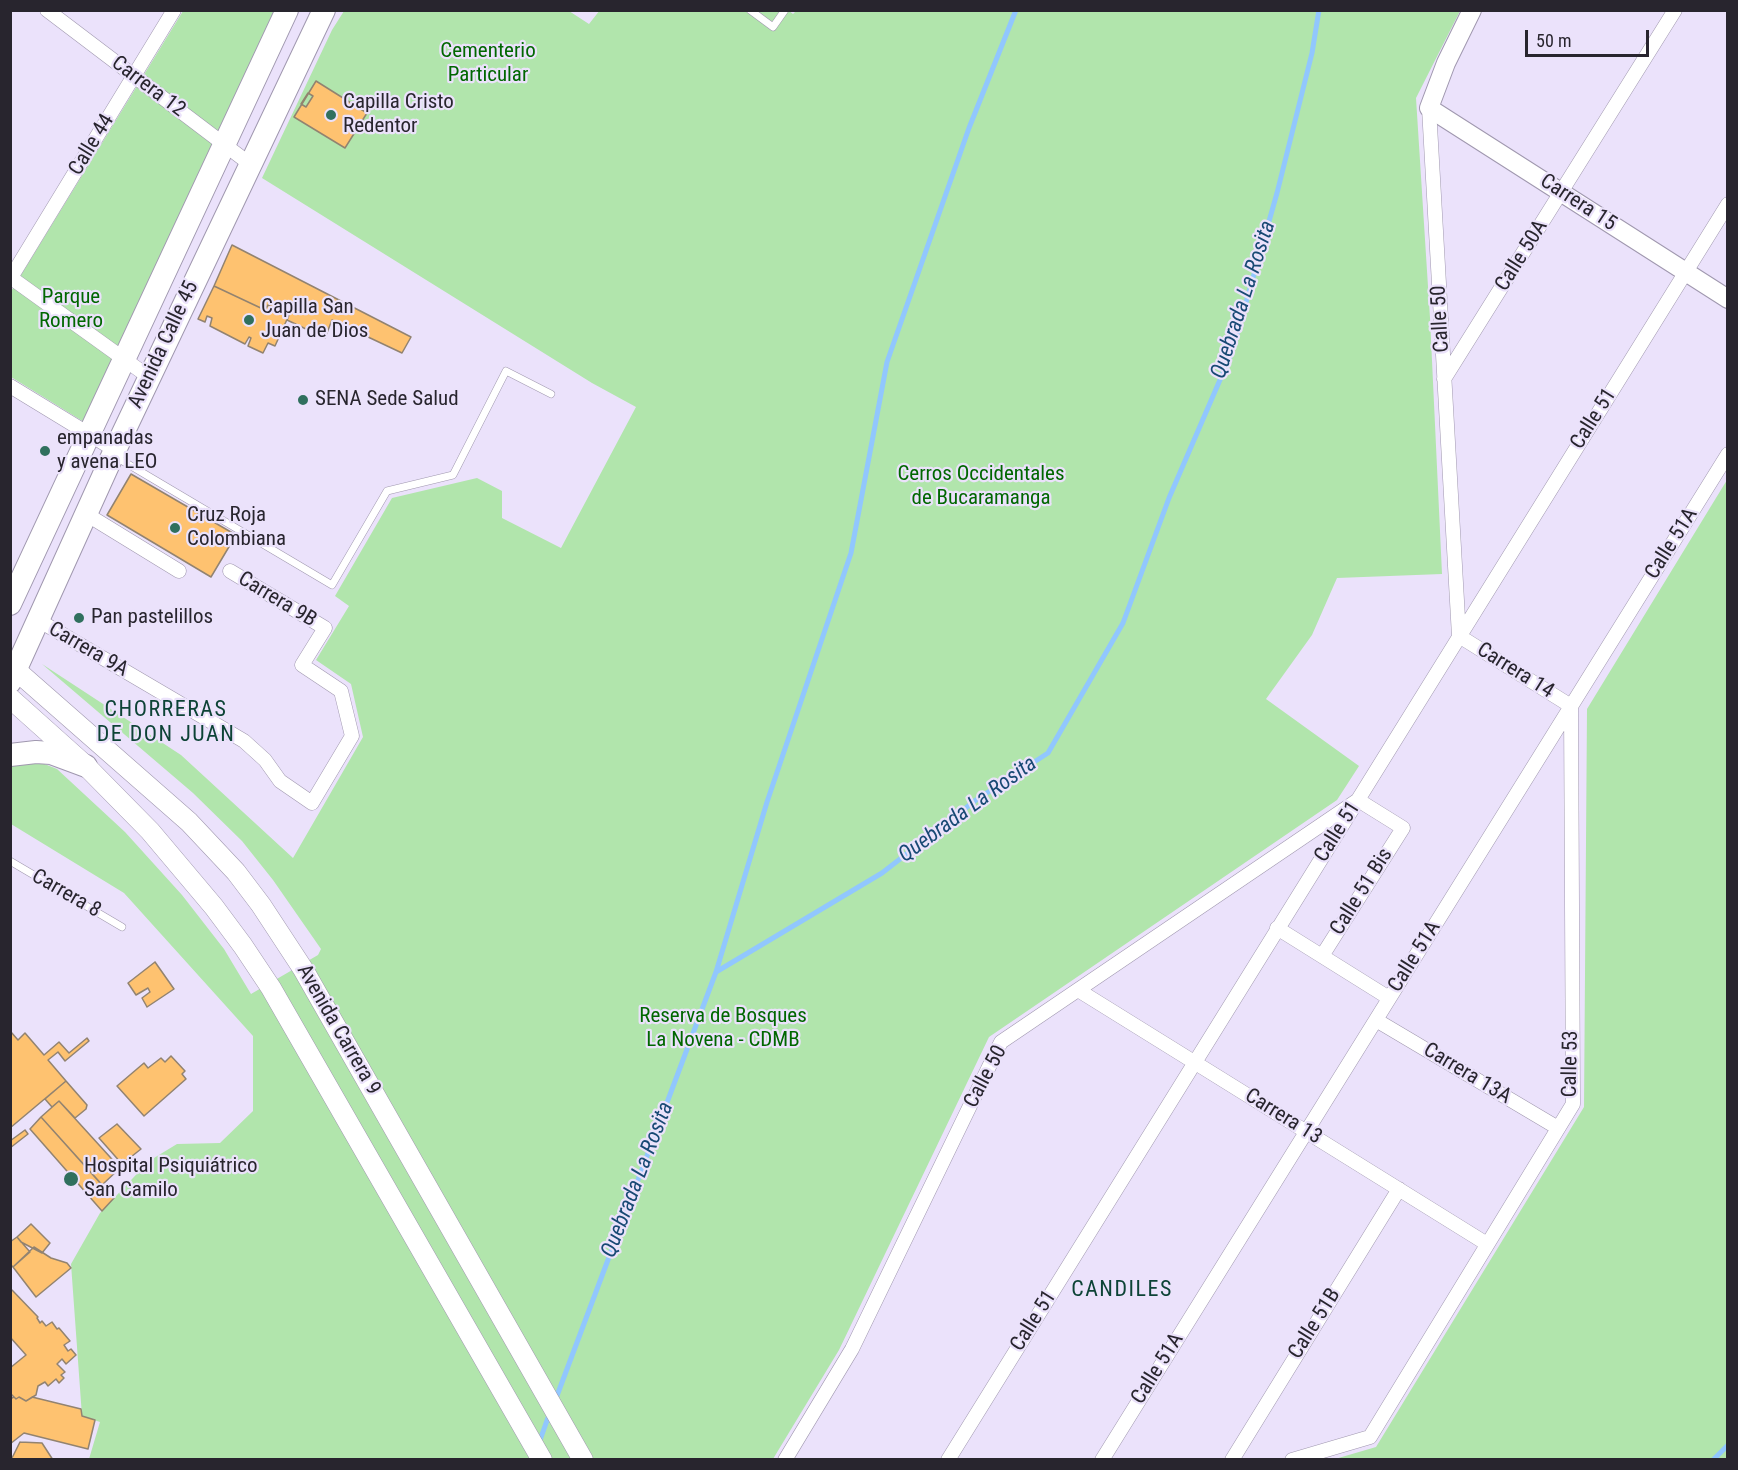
<!DOCTYPE html>
<html>
<head>
<meta charset="utf-8">
<style>
  body { margin:0 }
  #map { position:relative; width:1738px; height:1470px; overflow:hidden; background:#ebe2fb; font-family:"Roboto Condensed",sans-serif }
  canvas { display:block }
  .frame { position:absolute; inset:0; border:12px solid #28252e; pointer-events:none }
  .scale { position:absolute; left:1525px; top:30px; width:124px; height:27px; box-sizing:border-box; border:3px solid #28252e; border-top:0; padding-left:8px; font-size:18px; line-height:21px; white-space:nowrap; color:#28252e; -webkit-text-stroke:4px #ebe2fb; paint-order:stroke }
</style>
</head>
<body>
<div id="map">
<canvas width="1738" height="1470"></canvas>
<div class="frame"></div>
<div class="scale">50 m</div>
</div>
<script>
const ctx = document.querySelector('canvas').getContext('2d');
ctx.lineJoin = 'round';
function fill(path, color) { ctx.fillStyle = color; ctx.fill(path, 'evenodd'); }
const poly = rows => new Path2D(rows.map(r => 'M' + r).join(''));
function trace(path, color, width, dash) { ctx.strokeStyle = color; ctx.lineWidth = width; ctx.lineCap = dash ? 'butt' : 'round'; ctx.setLineDash(dash || []); ctx.stroke(path); }
function label(font, color, halo, rows, align = 'center') {
  ctx.font = font + ' "Roboto Condensed",sans-serif'; ctx.lineWidth = 4.5; ctx.setLineDash([]); ctx.textBaseline = 'middle'; ctx.strokeStyle = halo; ctx.fillStyle = color; for (const [text, x, y, turn = 0] of rows) {
    ctx.save(); ctx.translate(x, y); ctx.rotate((+turn || 0) * Math.PI / 180); ctx.textAlign = isNaN(turn) ? turn : align; if (halo) ctx.strokeText(text, 0, 0); ctx.fillText(text, 0, 0); ctx.restore();
  }
}
fill(poly([
  [600,10,788,10,793,14,797,10,1460,11,1416,98,1430,318,1442,574,1337,578,1312,635,1266,699,1359,766,1337,800,989,1037,839,1350,773,1459,89,1459,100,1422,82,1416,71,1264,100,1213,149,1161,177,1144,220,1143,253,1111,253,1036,124,893,11,824,10,767,24,762,42,763,57,769,125,832,182,895,224,949,251,994,318,955,321,949,273,880,242,841,193,793,42,664,181,755,293,858,363,737,351,684,316,660,349,606,335,596,392,498,477,478,502,491,502,518,561,548,636,407,592,383,262,178,332,30,344,11,569,11,589,24],
  [183,11,280,11,84,422,11,377,10,293],
  [1727,480,1727,1459,1335,1459,1376,1447,1584,1107,1587,709]
]), '#b1e5ac');
trace(poly([
  [716,972,767,802,851,553,887,362,969,128,1016,10],
  [555,1401,716,972,882,873,976,800,1048,753,1123,623,1169,498,1232,352,1277,193,1312,53,1319,10],
  [539,1443,550,1412],
  [1713,1460,1728,1445]
]), '#91c7fe', 5);
const building = poly([
  [316,81,367,113,345,148,294,117,316,81],
  [308,93,313,96,306,107,301,104,308,93],
  [232,245,411,337,402,353,332,320,325,338,287,320,289,315,268,305,265,310,214,286,232,245],
  [214,286,265,310,268,305,289,315,275,346,268,343,263,353,248,346,251,338,249,337,245,344,210,326,212,318,207,316,205,322,198,319,214,286],
  [131,474,236,535,211,577,107,515,131,474],
  [155,962,174,989,147,1007,142,998,150,992,148,988,136,995,128,983,155,962],
  [11,1032,18,1040,25,1033,44,1055,59,1042,69,1053,87,1038,89,1041,65,1061,58,1052,48,1060,66,1081,10,1128,11,1032],
  [171,1056,185,1071,182,1074,186,1079,144,1116,117,1086,144,1063,148,1068,161,1058,165,1062,171,1056],
  [66,1081,87,1105,86,1109,75,1118,59,1101,52,1107,45,1099,66,1081],
  [59,1101,120,1168,102,1185,41,1117,59,1101],
  [41,1117,114,1198,102,1211,30,1129,41,1117],
  [117,1124,141,1149,122,1164,99,1138,117,1124],
  [25,1130,28,1134,10,1148,10,1141,25,1130],
  [31,1224,50,1243,42,1253,21,1242,17,1237,31,1224],
  [17,1237,30,1252,13,1267,10,1264,10,1242,17,1237],
  [34,1247,51,1258,67,1263,71,1268,36,1297,13,1267,34,1247],
  [12,1290,38,1317,37,1318,40,1323,42,1321,46,1326,52,1322,57,1329,59,1328,70,1341,64,1345,68,1351,71,1349,76,1355,66,1364,62,1359,57,1364,65,1372,61,1375,64,1378,59,1383,56,1379,48,1386,45,1382,38,1386,36,1395,26,1401,19,1397,16,1399,10,1393,10,1368,26,1355,10,1337,10,1291,12,1290],
  [14,1397,16,1399,19,1397,26,1401,32,1397,81,1409,82,1416,95,1420,88,1449,24,1433,10,1444,10,1399,14,1397],
  [20,1442,42,1443,53,1460,11,1460,20,1442]
]);
fill(building, '#fec270');
trace(building, '#928370', 1.5);
const service = poly([
  [750,10,773,27,785,10],
  [116,457,332,585,387,491,453,475,506,371,551,394],
  [10,861,122,927]
]);
const minor = poly([
  [47,10,250,164],
  [10,277,149,377],
  [10,279,174,10],
  [1444,379,1675,10],
  [10,386,115,450],
  [86,514,179,571],
  [38,620,244,741,265,760,280,781,312,803,352,736,341,691,302,665,325,628,230,571],
  [1277,928,1389,998],
  [1078,990,1487,1244],
  [1376,1020,1558,1128],
  [785,1460,852,1349,1001,1042,1358,800,1403,828,1322,956],
  [948,1460,1728,204],
  [1102,1460,1728,454],
  [1232,1460,1399,1189],
  [1292,1460,1370,1437,1573,1104,1571,706,1459,636,1429,108]
]);
const tertiary = poly([
  [1472,10,1446,63,1429,108,1728,299]
]);
const secondary = poly([
  [10,665,189,822,236,872,261,905,303,969,583,1460],
  [10,698,86,766,150,831,214,907,243,946,271,988,542,1460]
]);
const primary = poly([
  [10,604,287,10],
  [10,682,115,450,324,10],
  [10,755,36,752,51,753,86,766]
]);
trace(service, '#a098af', 8);
trace(minor, '#a098af', 15);
trace(tertiary, '#a098af', 20);
trace(secondary, '#a098af', 21);
trace(primary, '#a098af', 24);
trace(service, '#fff', 7);
trace(minor, '#fff', 14);
trace(tertiary, '#fff', 18);
trace(secondary, '#fff', 20);
trace(primary, '#fff', 22);
for (const [x, y, r, color] of [
  [331,115,6,"#30705e"],
  [249,320,6,"#30705e"],
  [303,400,6,"#30705e"],
  [45,451,6,"#30705e"],
  [175,528,6,"#30705e"],
  [79,618,6,"#30705e"],
  [71,1179,8,"#30705e"]
]) { const dot = new Path2D(); dot.arc(x, y, r, 0, 2 * Math.PI); ctx.fillStyle = color; ctx.fill(dot); trace(dot, '#ebe2fb', 2); }
label('21px', '#006701', '#ebe2fb', [
  ["Cementerio",488,52],
  ["Particular",488,76],
  ["Parque",71,298],
  ["Romero",71,322],
  ["Cerros Occidentales",981,475],
  ["de Bucaramanga",981,499],
  ["Reserva de Bosques",723,1017],
  ["La Novena - CDMB",723,1041]
]);
label('21px', '#28252e', '#ebe2fb', [
  ["Carrera 12",148,87,37],
  ["Calle 44",92,145,-59],
  ["Carrera 15",1578,203,33],
  ["Calle 50A",1522,256,-58],
  ["Calle 50",1441,319,-93],
  ["Avenida Calle 45",164,345,-65],
  ["Calle 51",1594,419,-58],
  ["Calle 51A",1672,544,-58],
  ["Carrera 9B",277,600,31],
  ["Carrera 9A",88,650,30],
  ["Carrera 14",1515,671,32],
  ["Calle 51",1338,832,-58],
  ["Calle 51 Bis",1362,892,-58],
  ["Carrera 8",66,894,30],
  ["Calle 51A",1415,957,-58],
  ["Avenida Carrera 9",338,1030,60],
  ["Calle 53",1571,1064,-89],
  ["Carrera 13A",1467,1074,31],
  ["Calle 50",986,1077,-62],
  ["Carrera 13",1283,1117,32],
  ["Calle 51",1034,1321,-58],
  ["Calle 51B",1315,1324,-58],
  ["Calle 51A",1158,1369,-58]
]);
label('21px', '#28252e', '#ebe2fb', [
  ["Capilla Cristo",343,103],
  ["Redentor",343,127],
  ["Capilla San",261,308],
  ["Juan de Dios",261,332],
  ["SENA Sede Salud",315,400],
  ["empanadas",57,439],
  ["y avena LEO",57,463],
  ["Cruz Roja",187,516],
  ["Colombiana",187,540],
  ["Pan pastelillos",91,618],
  ["Hospital Psiquiátrico",84,1167],
  ["San Camilo",84,1191]
], 'left');
label('italic 22px', '#184974', '#ebe2fb', [
  ["Quebrada La Rosita",1244,300,-72],
  ["Quebrada La Rosita",968,810,-36],
  ["Quebrada La Rosita",638,1180,-69]
]);
ctx.letterSpacing = '1.5px';
label('22px', '#0d4336', '#ebe2fb', [
  ["CHORRERAS",166,710],
  ["DE DON JUAN",166,735],
  ["CANDILES",1122,1290]
]);
ctx.letterSpacing = '0px';
</script>
</body>
</html>
